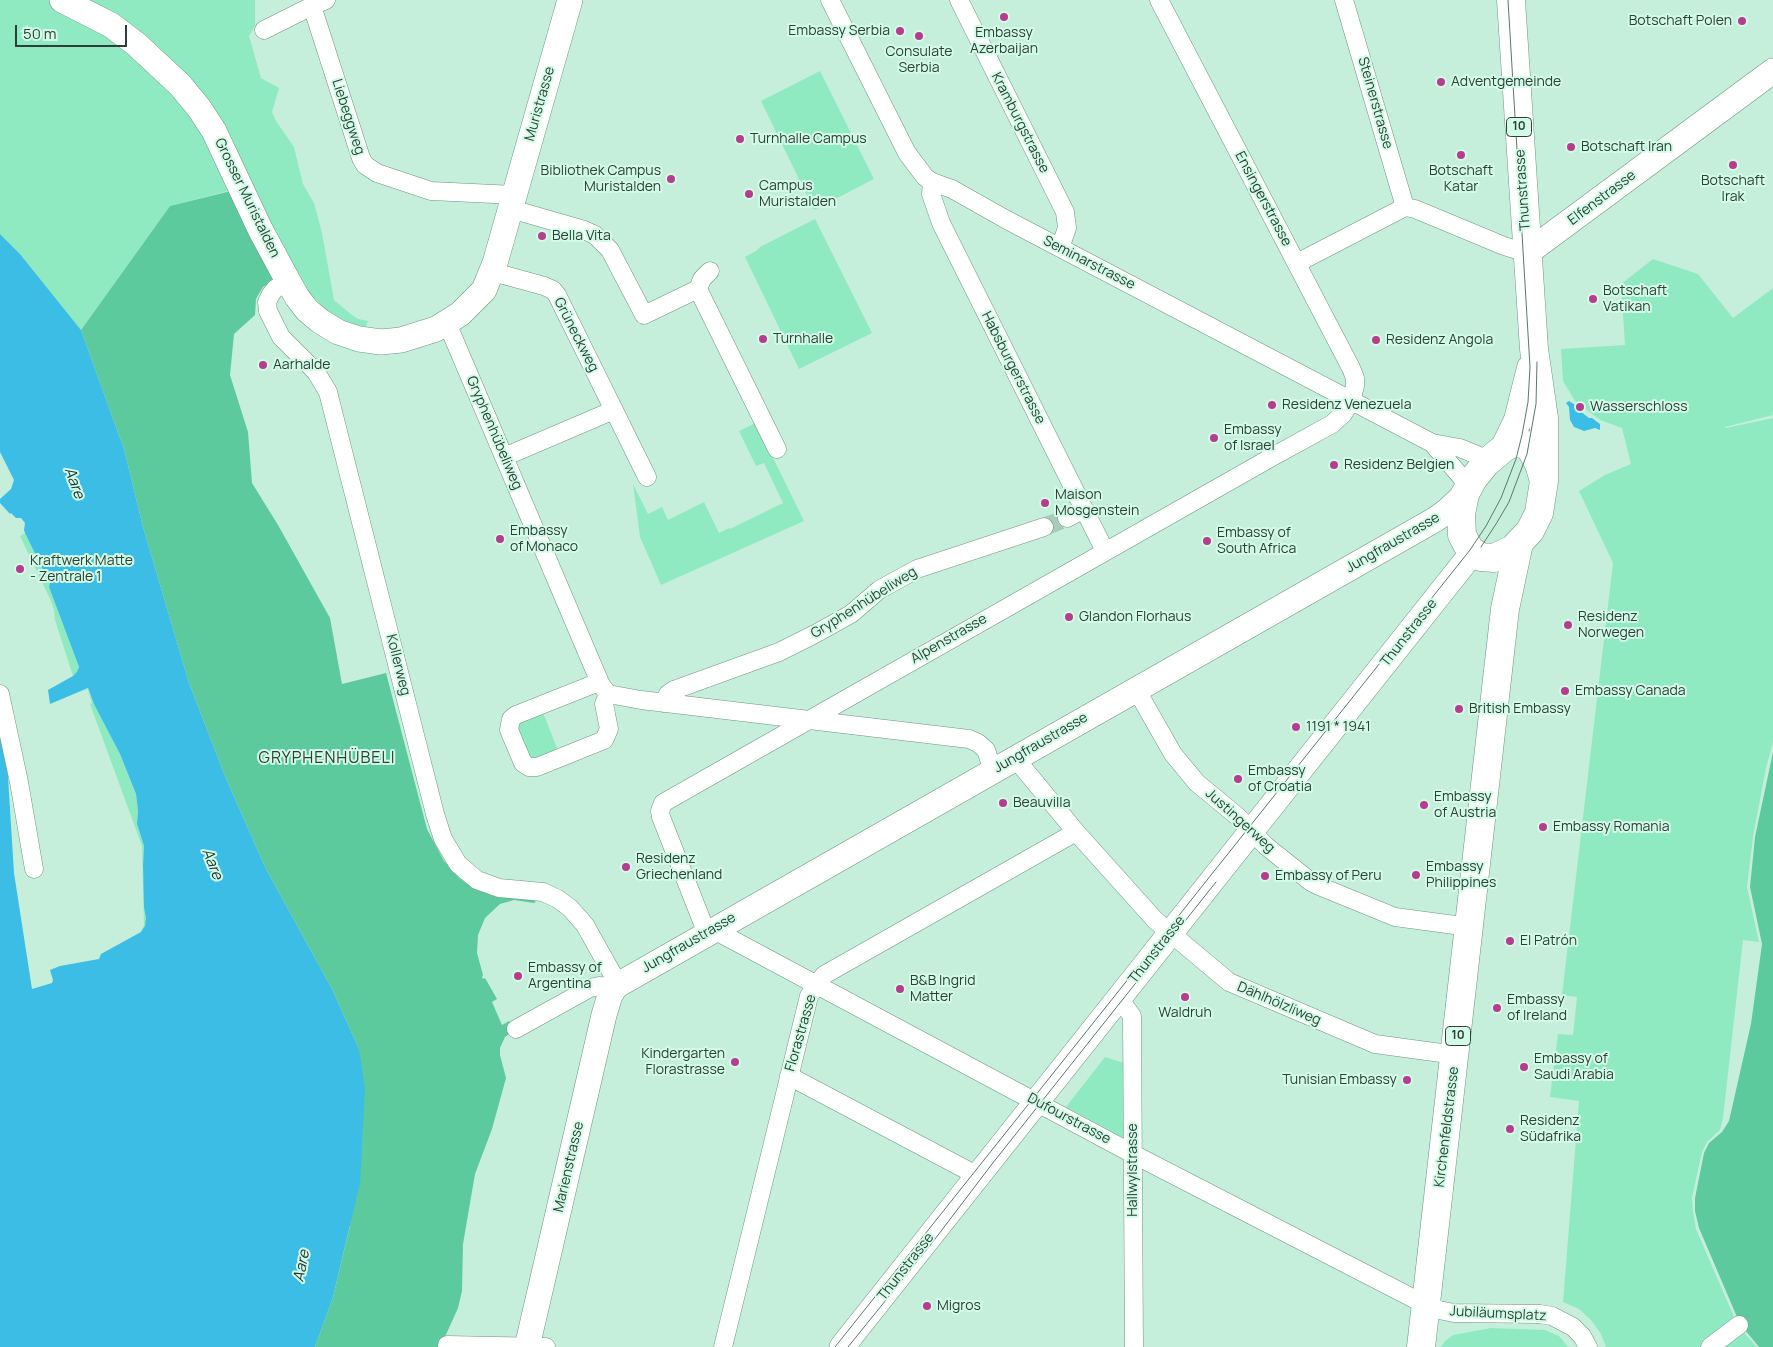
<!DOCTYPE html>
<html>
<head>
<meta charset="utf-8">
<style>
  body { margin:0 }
  #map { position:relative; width:1773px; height:1347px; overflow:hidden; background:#c5efda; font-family:Manrope,sans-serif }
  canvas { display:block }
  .scale { position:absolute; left:15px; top:25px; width:112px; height:22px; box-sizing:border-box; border:2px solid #2d3e36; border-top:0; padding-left:6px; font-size:15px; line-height:18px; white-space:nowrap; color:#2d3e36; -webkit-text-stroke:4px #d2fce7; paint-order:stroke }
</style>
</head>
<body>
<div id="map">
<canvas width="1773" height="1347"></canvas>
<div class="scale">50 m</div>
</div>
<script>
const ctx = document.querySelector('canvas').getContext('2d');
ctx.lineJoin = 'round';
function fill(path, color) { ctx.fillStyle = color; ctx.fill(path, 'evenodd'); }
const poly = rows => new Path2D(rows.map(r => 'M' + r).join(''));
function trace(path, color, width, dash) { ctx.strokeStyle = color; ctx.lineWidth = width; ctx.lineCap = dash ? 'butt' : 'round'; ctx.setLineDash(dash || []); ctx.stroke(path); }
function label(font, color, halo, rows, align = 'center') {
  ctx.font = font + ' Manrope,sans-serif'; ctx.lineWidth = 4; ctx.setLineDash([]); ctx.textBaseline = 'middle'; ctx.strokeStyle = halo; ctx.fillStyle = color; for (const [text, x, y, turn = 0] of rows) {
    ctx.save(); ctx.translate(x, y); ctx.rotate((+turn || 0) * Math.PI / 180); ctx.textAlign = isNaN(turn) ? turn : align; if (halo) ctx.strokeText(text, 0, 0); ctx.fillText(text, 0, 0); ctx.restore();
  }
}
fill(poly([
  [0,0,255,0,255,26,249,36,261,78,279,88,272,112,276,121,294,147,303,184,314,203,322,233,334,300,352,315,358,319,368,321,366,327,344,321,327,311,307,290,295,267,285,273,243,187,170,206,81,330,20,254,0,234],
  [820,71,874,179,814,210,761,101],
  [815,219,872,333,799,369,745,257,756,251,760,247],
  [1653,259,1698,274,1733,318,1773,288,1773,415,1725,427,1726,428,1773,418,1773,742,1766,768,1753,837,1747,887,1759,942,1743,940,1723,1118,1720,1130,1707,1142,1702,1152,1692,1198,1693,1211,1696,1229,1738,1326,1757,1347,1606,1347,1601,1334,1591,1320,1579,1309,1563,1302,1579,1101,1550,1097,1558,1034,1573,1035,1577,997,1562,995,1613,563,1579,491,1605,475,1631,464,1622,428,1600,420,1575,401,1563,381,1561,349,1625,345,1621,284],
  [756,423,804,521,661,585,640,537,633,484,648,514,662,507,668,520,704,502,719,533,729,528,730,529,783,503,764,463,756,466,739,431],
  [25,533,47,577,50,576,51,579,49,587,79,667,77,673,73,676,55,620,54,610,51,601,20,536],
  [87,688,120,754,136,794,138,811,137,824,144,846,143,865,146,922,144,930,141,932,136,936,101,954,99,959,60,966,50,970,60,966,99,959,100,956,102,954,140,933,144,925,142,846,90,704,92,703],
  [542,710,559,753,532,763,515,722],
  [1105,1057,1124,1063,1125,1134,1122,1137,1066,1107],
  [1491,1328,1545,1330,1559,1336,1568,1347,1441,1347,1445,1341,1453,1335]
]), '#90eac1');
fill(poly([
  [243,188,284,273,263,287,256,299,255,315,234,334,230,375,248,432,252,483,278,525,330,618,342,684,386,673,427,829,444,861,459,878,477,890,498,897,531,899,536,902,534,903,514,900,500,904,485,918,478,935,477,953,483,975,482,977,483,979,485,978,497,999,492,1002,502,1025,509,1021,514,1030,505,1037,500,1048,500,1055,506,1078,492,1129,475,1174,463,1244,462,1291,458,1308,444,1339,443,1347,315,1347,333,1297,350,1226,359,1049,332,989,265,867,225,776,189,683,143,527,124,449,81,330,170,206],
  [1773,752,1773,1347,1759,1347,1740,1324,1699,1228,1695,1211,1695,1198,1704,1153,1709,1143,1722,1132,1729,1121,1751,1024,1762,944,1750,887,1755,837]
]), '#5cca9c');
fill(poly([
  [0,234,20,254,81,330,124,449,143,527,189,683,225,776,265,867,332,989,359,1049,365,1089,360,1183,333,1297,315,1347,0,1347,0,718,7,761,14,873,32,989,52,983,53,980,50,970,60,966,99,959,101,954,141,932,145,926,146,918,144,907,143,865,144,846,137,824,138,811,136,794,120,754,94,704,88,688,50,704,48,690,73,676,77,672,79,667,49,587,51,579,50,577,47,578,25,533,24,530,25,523,21,518,16,518,11,513,10,514,0,503,0,499,11,489,14,480,0,452],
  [1569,401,1580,408,1580,411,1589,418,1592,418,1600,424,1600,430,1595,428,1584,431,1574,427,1570,420,1569,407,1566,403]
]), '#3cbde5');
trace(poly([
  [1044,527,1067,518]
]), '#a7ccb9', 18, [18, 9]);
const street = poly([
  [326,0,312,6,361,158,365,165,377,173,431,191,515,195],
  [830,0,907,153,925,177,932,182,952,189,1007,220,1432,443,1460,448,1489,460],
  [959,0,1065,212,1067,228,1060,248],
  [1344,0,1405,207],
  [264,30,312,6],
  [932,182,931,194,941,223,1105,551],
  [511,209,584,230,595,235,610,250,644,315,698,289,702,279,710,271],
  [1297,263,1405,207,1415,209,1504,246,1527,253],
  [493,272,544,286,553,290,557,295,647,477],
  [288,281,275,289,271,294,267,302,268,311,281,337,316,372,328,392,435,814,443,839,458,864,477,880,499,888,543,892,558,899,570,908,585,925,618,984],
  [698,289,777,449],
  [447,323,601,685,608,694,641,700,969,739,978,743,986,750,993,771],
  [1432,443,1469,486],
  [504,457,614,410],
  [1067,518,1084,509],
  [599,682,516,715,511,719,509,730,523,763,529,767,537,767,604,740,609,729,604,704,608,694],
  [1136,689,1173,754,1197,783,1237,816,1266,846,1311,882,1319,886,1395,917,1470,927],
  [0,694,19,782,34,869],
  [664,703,668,694,674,690,779,652,815,634,851,614,879,590,917,569,1044,527],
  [1015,758,1076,832,1155,920,1229,982,1375,1044,1456,1055],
  [714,930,1133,1154,1426,1305,1439,1310,1454,1313,1540,1314,1552,1316,1573,1327,1582,1336,1588,1347],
  [707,934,661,817,660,811,663,803,1272,457,1332,424,1343,414,1351,401,1355,386,1355,378,1351,368,1159,0],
  [1119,998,1132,1016,1134,1347],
  [516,1029,590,988,599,986,614,987],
  [789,1076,978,1176],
  [447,1345,546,1347],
  [723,1347,809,996,824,975,1076,832],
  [1710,1347,1739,1325]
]);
const secondary = poly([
  [62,0,111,25,136,44,180,85,199,108,214,131,260,229,288,281,297,297,307,310,320,321,338,332,359,339,381,342,401,340,436,329,460,314,484,290,495,263,570,0],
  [1527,253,1773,71],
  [527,1347,604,1015,610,995,616,986,1436,519,1447,511,1465,494],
  [842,1347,1473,552]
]);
const primary = poly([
  [1511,0,1534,349,1544,418,1544,481],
  [1516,442,1529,446,1539,464,1544,481,1539,513,1530,531,1513,549,1494,558,1481,557,1470,550,1462,535,1461,514,1465,494,1473,479,1486,463,1505,447,1516,442],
  [1505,447,1518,420,1531,368],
  [1421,1347,1505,609,1519,543]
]);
trace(street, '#6e9582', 19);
trace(secondary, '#6e9582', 26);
trace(primary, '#6e9582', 29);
trace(street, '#fff', 18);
trace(secondary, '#fff', 25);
trace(primary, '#fff', 28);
trace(poly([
  [1481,547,1496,524,1509,502,1527,454,1536,404,1537,362],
  [835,1347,1470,550,1486,526,1501,498,1516,459,1522,435,1528,402,1530,367,1508,0],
  [848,1347,932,1243,992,1164,1216,882]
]), '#5e776b', 1);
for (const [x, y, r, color] of [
  [1004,17,5,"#b63c8e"],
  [1742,21,5,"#b63c8e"],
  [900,31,5,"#b63c8e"],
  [919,36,5,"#b63c8e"],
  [1441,82,5,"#b63c8e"],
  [740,139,5,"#b63c8e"],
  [1571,147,5,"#b63c8e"],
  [1461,155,5,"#b63c8e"],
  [1733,165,5,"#b63c8e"],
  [671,179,5,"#b63c8e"],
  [749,194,5,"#b63c8e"],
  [542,236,5,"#b63c8e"],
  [1593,299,5,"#b63c8e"],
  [763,339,5,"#b63c8e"],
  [1376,340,5,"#b63c8e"],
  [263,365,5,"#b63c8e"],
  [1272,405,5,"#b63c8e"],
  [1580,407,5,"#b63c8e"],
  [1214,438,5,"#b63c8e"],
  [1334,465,5,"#b63c8e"],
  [1045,503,5,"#b63c8e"],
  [500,539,5,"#b63c8e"],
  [1207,541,5,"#b63c8e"],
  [20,569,5,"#b63c8e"],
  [1069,617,5,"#b63c8e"],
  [1568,625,5,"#b63c8e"],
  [1565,691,5,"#b63c8e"],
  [1459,709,5,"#b63c8e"],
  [1296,727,5,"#b63c8e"],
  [1238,779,5,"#b63c8e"],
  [1003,803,5,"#b63c8e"],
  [1424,805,5,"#b63c8e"],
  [1543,827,5,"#b63c8e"],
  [626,867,5,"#b63c8e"],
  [1416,875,5,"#b63c8e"],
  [1265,876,5,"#b63c8e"],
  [1510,941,5,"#b63c8e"],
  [518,976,5,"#b63c8e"],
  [900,989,5,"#b63c8e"],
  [1185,997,5,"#b63c8e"],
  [1497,1008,5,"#b63c8e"],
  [735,1062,5,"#b63c8e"],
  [1524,1067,5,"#b63c8e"],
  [1407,1080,5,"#b63c8e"],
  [1510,1129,5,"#b63c8e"],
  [927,1306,5,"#b63c8e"]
]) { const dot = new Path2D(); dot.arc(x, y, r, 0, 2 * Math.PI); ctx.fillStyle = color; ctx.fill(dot); trace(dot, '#d2fce7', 2); }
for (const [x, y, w] of [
  [1519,127,25],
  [1458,1036,25]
]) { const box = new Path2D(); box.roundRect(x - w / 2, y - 9.5, w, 19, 4); ctx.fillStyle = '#d2fce7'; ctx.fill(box); trace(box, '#2d3e36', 1); }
label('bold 12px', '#2d3e36', null, [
  ["10",1519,127],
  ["10",1458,1036]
]);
label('14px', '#2d3e36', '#d2fce7', [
  ["Botschaft Polen",1732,21,"right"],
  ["Embassy Serbia",890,31,"right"],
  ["Embassy",1004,33,"center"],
  ["Azerbaijan",1004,49,"center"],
  ["Consulate",919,52,"center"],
  ["Serbia",919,68,"center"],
  ["Adventgemeinde",1451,82],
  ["Turnhalle Campus",750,139],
  ["Botschaft Iran",1581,147],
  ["Bibliothek Campus",661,171,"right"],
  ["Muristalden",661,187,"right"],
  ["Botschaft",1461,171,"center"],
  ["Katar",1461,187,"center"],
  ["Botschaft",1733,181,"center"],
  ["Irak",1733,197,"center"],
  ["Campus",759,186],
  ["Muristalden",759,202],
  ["Bella Vita",552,236],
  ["Botschaft",1603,291],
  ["Vatikan",1603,307],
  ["Turnhalle",773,339],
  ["Residenz Angola",1386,340],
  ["Aarhalde",273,365],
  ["Residenz Venezuela",1282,405],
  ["Wasserschloss",1590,407],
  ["Embassy",1224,430],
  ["of Israel",1224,446],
  ["Residenz Belgien",1344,465],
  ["Maison",1055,495],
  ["Mosgenstein",1055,511],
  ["Embassy",510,531],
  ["of Monaco",510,547],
  ["Embassy of",1217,533],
  ["South Africa",1217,549],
  ["Kraftwerk Matte",30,561],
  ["- Zentrale 1",30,577],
  ["Glandon Florhaus",1079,617],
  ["Residenz",1578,617],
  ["Norwegen",1578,633],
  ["Embassy Canada",1575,691],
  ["British Embassy",1469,709],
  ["1191 * 1941",1306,727],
  ["Embassy",1248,771],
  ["of Croatia",1248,787],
  ["Embassy",1434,797],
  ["of Austria",1434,813],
  ["Beauvilla",1013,803],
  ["Embassy Romania",1553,827],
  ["Residenz",636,859],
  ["Griechenland",636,875],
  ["Embassy",1426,867],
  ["Philippines",1426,883],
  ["Embassy of Peru",1275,876],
  ["El Patrón",1520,941],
  ["Embassy of",528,968],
  ["Argentina",528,984],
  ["B&B Ingrid",910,981],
  ["Matter",910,997],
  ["Embassy",1507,1000],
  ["of Ireland",1507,1016],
  ["Waldruh",1185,1013,"center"],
  ["Kindergarten",725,1054,"right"],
  ["Florastrasse",725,1070,"right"],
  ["Embassy of",1534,1059],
  ["Saudi Arabia",1534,1075],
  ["Tunisian Embassy",1397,1080,"right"],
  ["Residenz",1520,1121],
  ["Südafrika",1520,1137],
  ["Migros",937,1306]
], 'left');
label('14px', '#2d3e36', '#d2fce7', [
  ["Steinerstrasse",1375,103,74],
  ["Muristrasse",540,104,-74],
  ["Liebeggweg",348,117,72],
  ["Kramburgstrasse",1020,123,63],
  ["Thunstrasse",1523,190,-94],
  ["Grosser Muristalden",247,198,64],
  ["Elfenstrasse",1602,198,-37],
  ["Ensingerstrasse",1263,199,62],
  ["Seminarstrasse",1089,263,27],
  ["Grüneckweg",576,335,63],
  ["Habsburgerstrasse",1013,368,63],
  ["Gryphenhübeliweg",494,433,67],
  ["Jungfraustrasse",1393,543,-30],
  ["Gryphenhübeliweg",864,603,-32],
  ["Thunstrasse",1409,633,-52],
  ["Alpenstrasse",949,639,-30],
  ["Kollerweg",398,665,76],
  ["Jungfraustrasse",1041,743,-30],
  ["Justingerweg",1240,821,42],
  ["Jungfraustrasse",689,943,-30],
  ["Thunstrasse",1157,950,-52],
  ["Dählhölzliweg",1279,1004,23],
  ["Florastrasse",801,1033,-74],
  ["Dufourstrasse",1069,1119,28],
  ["Kirchenfeldstrasse",1447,1127,-83],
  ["Marienstrasse",569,1167,-77],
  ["Hallwylstrasse",1133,1170,-90],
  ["Thunstrasse",906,1267,-52],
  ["Jubiläumsplatz",1498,1314,3]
]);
label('italic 15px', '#192e35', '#d2fce7', [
  ["Aare",74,483,70],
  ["Aare",212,864,69],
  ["Aare",302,1266,-79]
]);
ctx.letterSpacing = '1px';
label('16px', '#2d3e36', '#d2fce7', [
  ["GRYPHENHÜBELI",327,759]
]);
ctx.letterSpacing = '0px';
</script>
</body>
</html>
